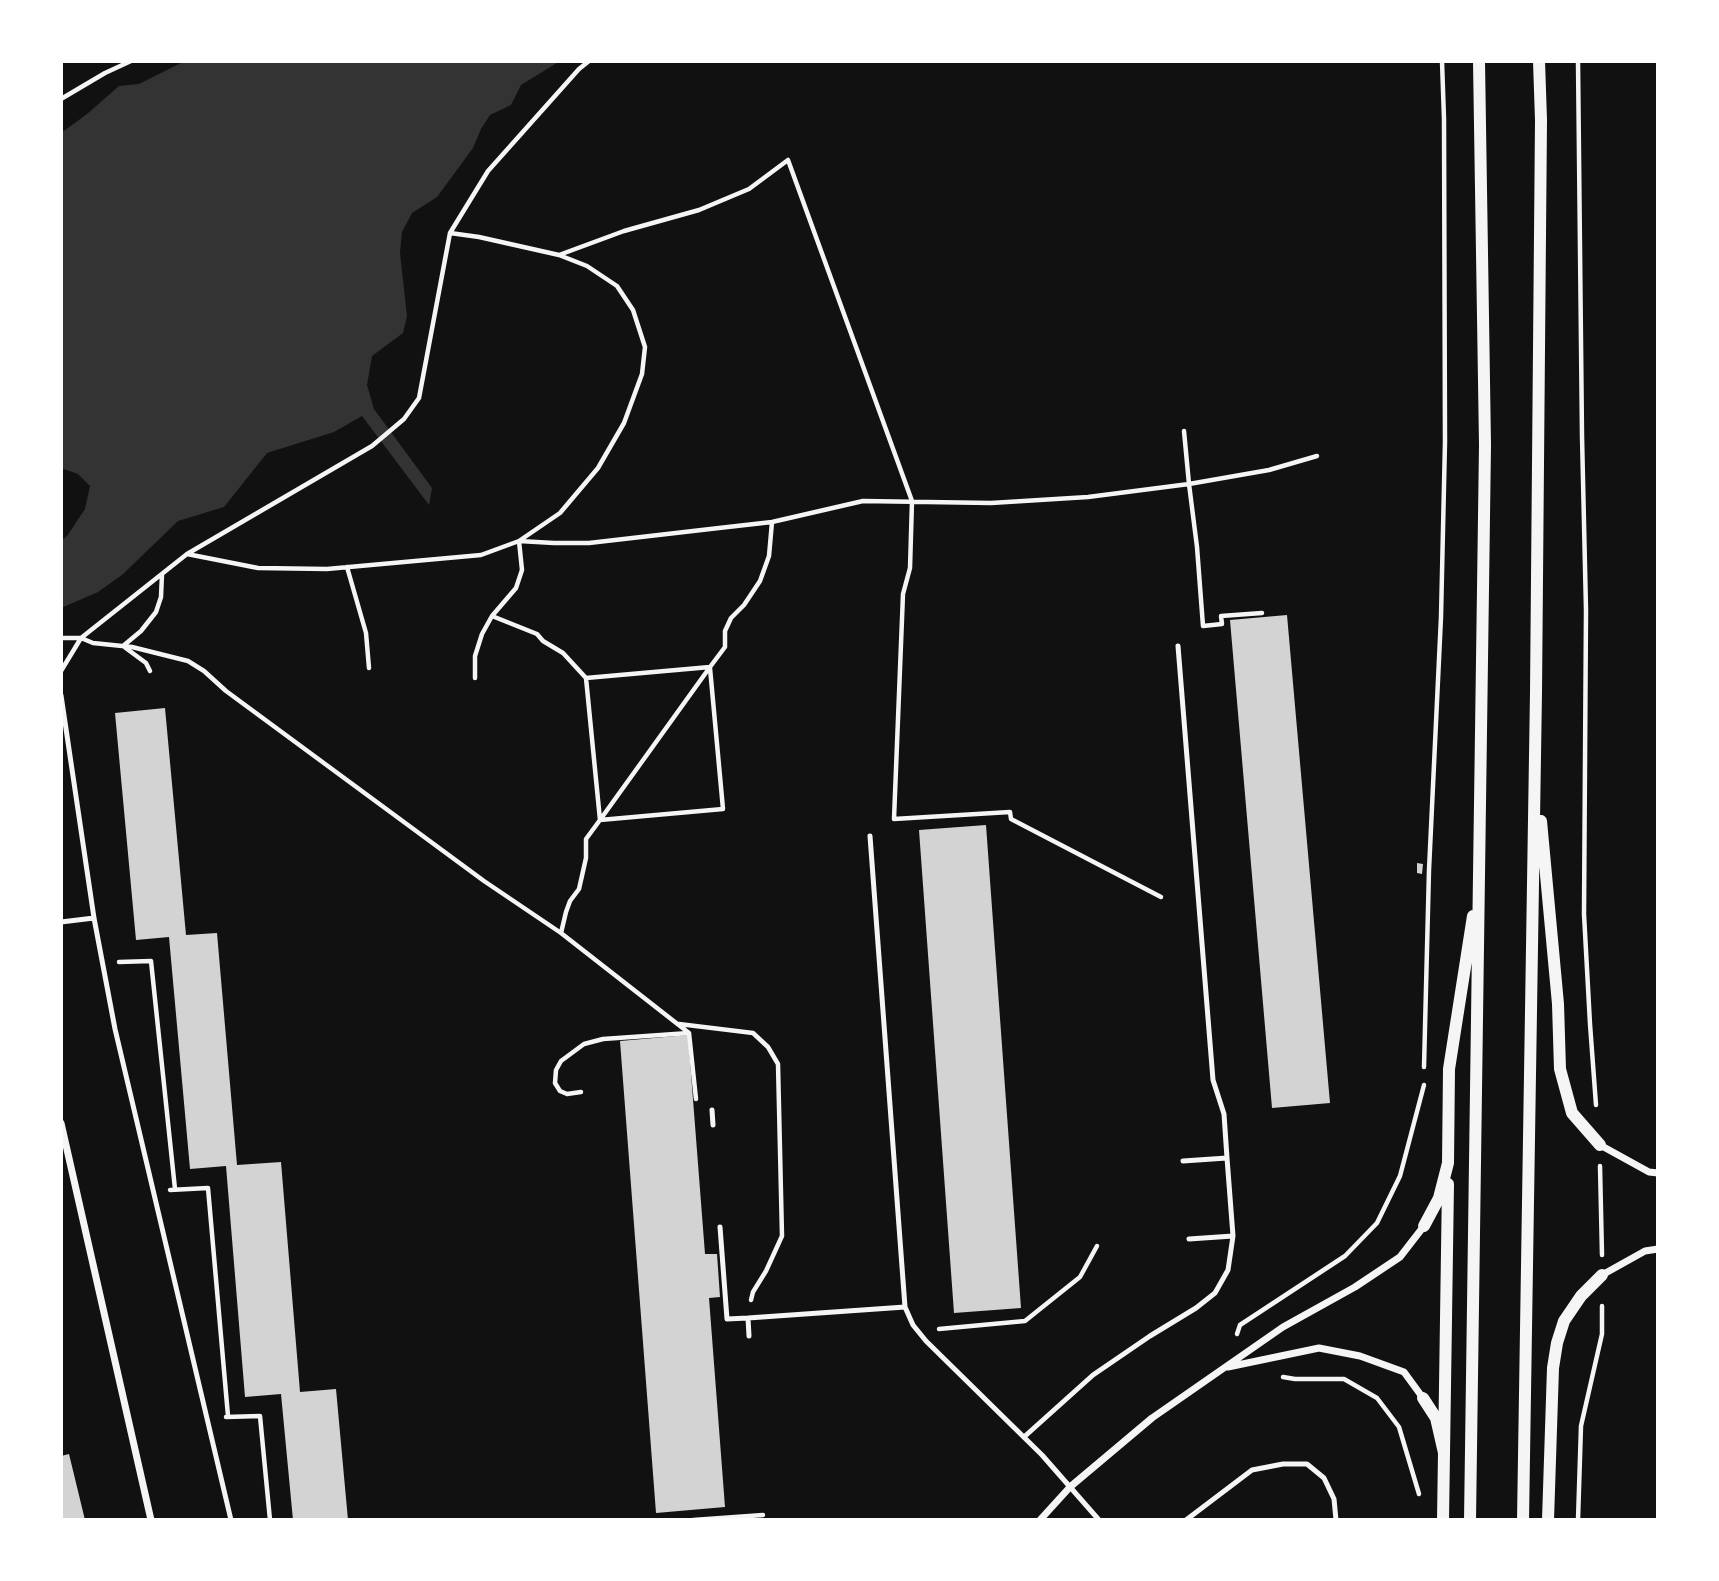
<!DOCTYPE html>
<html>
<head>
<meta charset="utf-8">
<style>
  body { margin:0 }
  #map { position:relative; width:1719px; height:1581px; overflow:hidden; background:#111; font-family:"Exo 2",sans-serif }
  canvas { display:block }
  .frame { position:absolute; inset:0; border:63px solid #fff; pointer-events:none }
</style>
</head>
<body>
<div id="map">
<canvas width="1719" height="1581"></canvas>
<div class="frame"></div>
</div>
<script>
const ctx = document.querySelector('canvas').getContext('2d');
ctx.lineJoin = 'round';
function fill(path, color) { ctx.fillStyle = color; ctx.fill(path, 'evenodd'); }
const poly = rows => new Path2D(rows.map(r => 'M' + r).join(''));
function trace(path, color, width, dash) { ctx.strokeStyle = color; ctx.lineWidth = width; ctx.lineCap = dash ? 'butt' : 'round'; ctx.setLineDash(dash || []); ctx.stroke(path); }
fill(poly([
  [185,61,560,61,521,85,511,105,490,115,481,129,473,148,437,197,412,213,402,232,400,253,407,316,403,333,372,356,367,385,374,409,432,488,429,505,362,416,334,432,267,453,224,507,178,521,122,575,98,592,61,608,61,541,67,536,85,509,90,486,78,474,61,468,61,133,87,114,119,86,139,84]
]), '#333');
fill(poly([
  [1287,615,1330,1103,1272,1108,1230,620],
  [165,708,186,935,217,933,237,1165,281,1162,300,1392,336,1389,348,1520,293,1520,281,1394,245,1397,226,1166,190,1169,169,937,136,940,115,713],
  [986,825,1021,1308,954,1313,919,830],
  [1417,863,1423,864,1422,874,1417,873],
  [688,1035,705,1254,717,1254,720,1297,709,1298,725,1507,656,1513,620,1041],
  [69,1454,85,1520,61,1520,61,1456]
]), '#d3d3d3');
trace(poly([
  [1578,61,1582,436,1586,610,1584,914,1590,1024,1596,1105],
  [61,99,105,73,131,61],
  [559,255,624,231,699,210,749,189,788,160,912,501,910,568,903,594,894,819,1010,812,1011,819,1161,897],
  [1184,431,1189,484,1197,547,1203,626,1222,624,1221,616,1262,613],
  [187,554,258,568,327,569,481,555,519,541,560,513,598,468,624,423,642,374,645,347,633,310,617,286,587,266,559,255,479,237,450,233],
  [347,567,366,633,369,668],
  [492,616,537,634,543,641,563,653,586,678,600,820,710,667],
  [61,638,81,638,187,554,372,446,404,419,419,398,450,233,488,171,579,69,589,61],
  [61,671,81,638,93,643,132,647,188,661,204,671,226,691,484,881,561,933,689,1033],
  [150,671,146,663,123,646,141,631,156,612,161,597,162,574],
  [475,678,475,656,482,634,492,616,516,588,522,570,519,541,554,543,589,543,719,528,772,522,863,501,991,503,1088,497,1189,484,1269,470,1317,456],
  [586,678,710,667,725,647,725,631,731,618,744,605,760,581,769,556,772,522],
  [561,933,566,912,570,901,579,889,586,858,586,839,600,820,723,809,710,668],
  [119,962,151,961,175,1189],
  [679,1024,753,1033,768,1047,778,1064,782,1236,766,1271,753,1292,751,1300],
  [1424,1067,1429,870,1441,617,1445,442,1444,119,1442,61],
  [581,1092,567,1094,560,1091,555,1083,556,1070,561,1061,584,1044,603,1039,689,1033,696,1099],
  [1600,1166,1602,1255],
  [170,1190,208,1188,228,1416],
  [939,1329,1025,1321,1080,1277,1097,1246],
  [1237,1334,1240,1325,1345,1256,1377,1223,1400,1176,1424,1085],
  [1283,1377,1295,1379,1344,1379,1377,1398,1399,1427,1419,1494],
  [226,1417,260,1416,270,1520],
  [693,1520,763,1515],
  [1578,1520,1581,1426,1602,1334,1602,1306]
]), '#f5f5f5', 4.5);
trace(poly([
  [61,695,94,918,115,1029,231,1520],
  [870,836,905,1307,913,1325,926,1341,1042,1455,1099,1520],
  [61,922,94,918],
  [712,1110,713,1125],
  [1183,1161,1227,1158],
  [720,1227,727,1319,748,1318],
  [1189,1239,1233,1236],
  [749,1336,748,1318,905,1307],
  [1024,1437,1093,1375,1150,1336,1196,1308,1215,1293,1228,1270,1233,1236,1227,1158,1224,1114,1213,1080,1178,646],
  [1186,1520,1252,1470,1283,1464,1307,1464,1324,1478,1334,1499,1336,1520]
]), '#f5f5f5', 5);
trace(poly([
  [61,1123,151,1520],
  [1600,1145,1649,1172,1658,1173],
  [1602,1275,1645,1251,1658,1249],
  [1228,1367,1319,1348,1360,1356,1404,1372,1423,1398],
  [1040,1520,1070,1487,1152,1418,1283,1327,1355,1287,1400,1257,1424,1226]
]), '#f5f5f5', 7);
trace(poly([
  [1541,821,1558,1004,1560,1069,1572,1113,1600,1145],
  [1424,1226,1439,1198,1448,1163,1449,1069,1473,916],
  [1423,1398,1436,1418,1444,1453,1443,1520],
  [1444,1453,1448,1184],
  [1470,1520,1485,445,1479,61],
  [1523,1520,1536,692,1541,120,1539,61],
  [1548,1520,1553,1368,1557,1343,1564,1321,1581,1296,1602,1275]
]), '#f5f5f5', 12);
</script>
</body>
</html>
